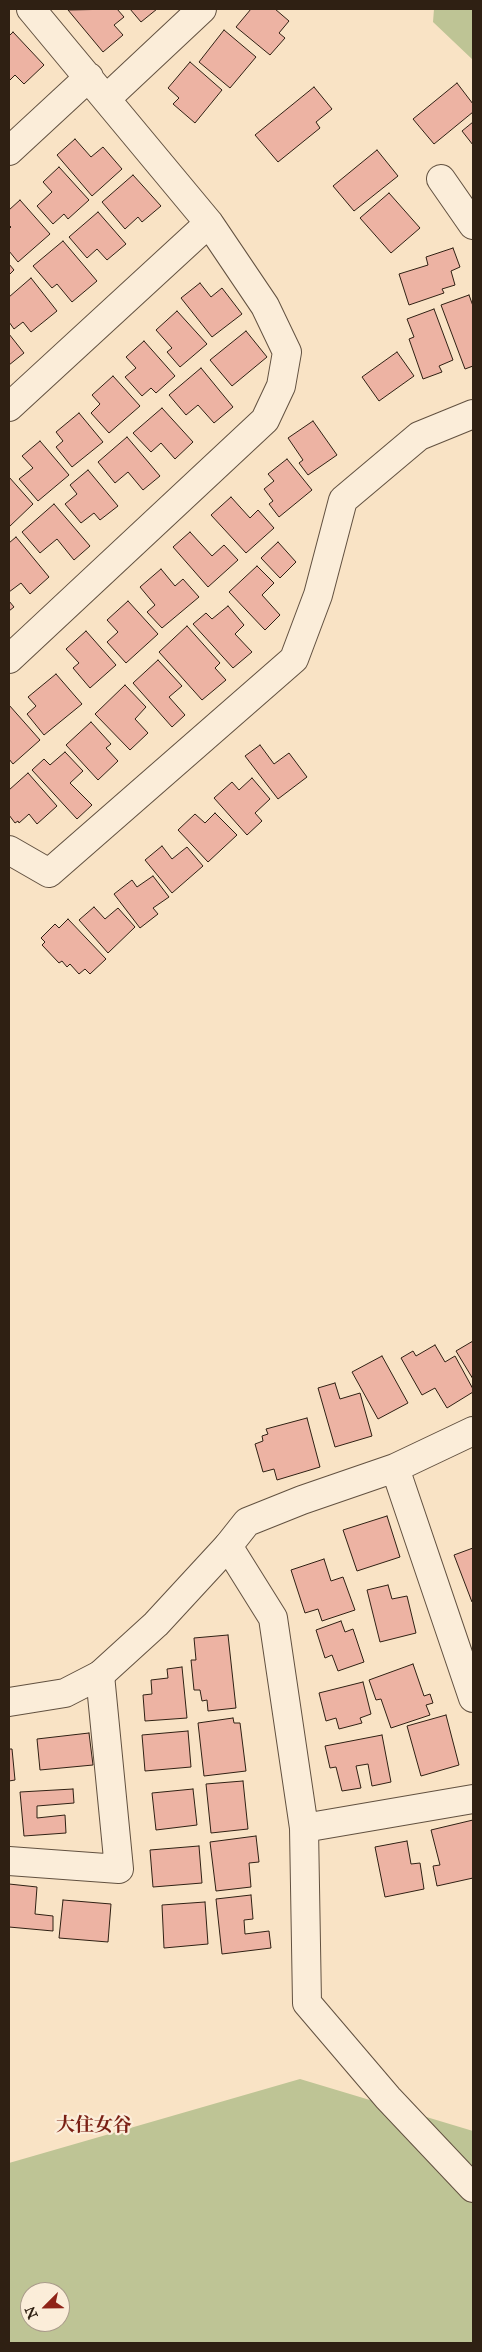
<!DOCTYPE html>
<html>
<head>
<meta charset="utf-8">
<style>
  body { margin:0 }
  #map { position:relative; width:482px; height:2352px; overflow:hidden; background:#f9e3c5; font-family:"IM FELL Great Primer",serif }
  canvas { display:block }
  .frame { position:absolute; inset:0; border:10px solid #2f2013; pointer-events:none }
  .north { position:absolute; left:20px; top:2282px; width:50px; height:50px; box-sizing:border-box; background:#fbedd9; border:1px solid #a99b8a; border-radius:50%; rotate:247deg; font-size:14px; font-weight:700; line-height:20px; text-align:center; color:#2f2013 }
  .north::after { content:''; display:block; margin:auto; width:18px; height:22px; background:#8f2418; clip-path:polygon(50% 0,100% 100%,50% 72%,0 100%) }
</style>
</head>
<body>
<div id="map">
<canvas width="482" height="2352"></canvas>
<div class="frame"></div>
<div class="north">N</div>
</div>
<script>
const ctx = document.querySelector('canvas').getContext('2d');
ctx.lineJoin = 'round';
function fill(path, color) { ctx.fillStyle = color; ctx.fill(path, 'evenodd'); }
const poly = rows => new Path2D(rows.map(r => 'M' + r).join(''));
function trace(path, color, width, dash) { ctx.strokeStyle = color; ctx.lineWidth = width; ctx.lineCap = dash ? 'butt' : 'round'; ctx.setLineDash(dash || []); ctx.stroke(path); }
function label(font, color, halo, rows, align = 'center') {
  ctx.font = font + ' "IM FELL Great Primer","Noto Serif JP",serif'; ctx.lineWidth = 4.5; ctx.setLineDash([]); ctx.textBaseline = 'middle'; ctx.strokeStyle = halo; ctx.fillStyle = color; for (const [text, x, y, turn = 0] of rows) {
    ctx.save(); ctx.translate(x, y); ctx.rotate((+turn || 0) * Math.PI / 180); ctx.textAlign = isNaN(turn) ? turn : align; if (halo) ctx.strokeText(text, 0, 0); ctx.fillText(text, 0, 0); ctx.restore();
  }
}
fill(poly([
  [434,9,473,9,473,60,433,22],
  [300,2079,473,2131,473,2343,9,2343,9,2163],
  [30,2292,60,2292,60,2322,30,2322]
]), '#bec495');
const building = poly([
  [117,9,124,17,114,25,123,35,103,52,68,10,117,9],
  [130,9,157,9,141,22,130,9],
  [251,9,275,9,289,21,279,33,285,38,270,55,236,27,251,9],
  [224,30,256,57,230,88,199,62,224,30],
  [13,32,44,65,24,84,15,75,9,81,9,36,13,32],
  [190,62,222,90,195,123,173,104,179,98,168,88,190,62],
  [457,83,473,104,473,112,434,144,413,119,457,83],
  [314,87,332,109,316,122,320,128,278,162,255,135,314,87],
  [473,122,473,145,462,131,473,122],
  [75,139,91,157,103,147,122,169,92,196,57,155,75,139],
  [377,150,398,176,354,211,333,186,377,150],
  [59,167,89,200,68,219,64,214,53,224,37,206,52,192,43,182,59,167],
  [133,175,161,206,142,222,138,217,125,229,102,202,133,175],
  [389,193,420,228,391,253,360,218,389,193],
  [20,200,50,234,18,262,9,251,9,229,11,227,9,225,9,210,20,200],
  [98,212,126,244,107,260,97,249,87,258,69,237,98,212],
  [63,241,97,281,72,302,57,284,52,288,33,266,63,241],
  [453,248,460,267,451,271,455,285,442,289,444,293,409,305,399,274,428,265,426,257,453,248],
  [9,264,14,270,9,275,9,264],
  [31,278,57,311,31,332,23,322,14,329,9,322,9,297,31,278],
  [200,283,211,297,222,288,242,314,212,337,181,298,200,283],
  [469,295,473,306,473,366,465,369,441,305,469,295],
  [434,309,453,360,439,366,442,372,423,379,409,339,414,337,407,319,434,309],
  [177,311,207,344,180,367,167,352,172,348,156,330,177,311],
  [246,331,267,357,232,386,210,360,246,331],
  [9,334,24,353,9,365,9,334],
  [144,341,175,376,156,393,151,388,142,396,125,377,136,368,126,357,144,341],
  [397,352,414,376,379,401,362,377,397,352],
  [201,368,233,407,214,423,198,405,186,415,169,395,201,368],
  [113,376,140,406,109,433,91,413,100,404,92,395,113,376],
  [162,408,193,442,175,459,161,443,151,452,133,433,162,408],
  [79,413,103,442,72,467,56,447,63,441,56,432,79,413],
  [313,421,337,455,308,475,299,463,303,460,288,438,313,421],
  [127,437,160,476,143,490,128,472,115,483,98,462,127,437],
  [40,441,69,475,38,501,19,479,33,468,22,456,40,441],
  [287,459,312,490,279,517,269,504,273,501,264,489,274,481,268,474,287,459],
  [88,470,118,506,100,520,94,513,81,523,65,504,77,494,70,485,88,470],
  [9,477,33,504,9,527,9,477],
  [231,497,250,518,258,510,274,528,246,553,211,515,231,497],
  [54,504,90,546,74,560,57,539,40,553,22,532,54,504],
  [190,532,212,556,224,545,238,560,208,587,173,547,190,532],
  [16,537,49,577,30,594,21,583,9,592,9,543,16,537],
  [278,542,296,562,280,578,261,558,278,542],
  [257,566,274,583,262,595,280,615,265,630,229,592,257,566],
  [161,569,175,586,183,579,199,597,162,628,147,612,155,605,140,587,161,569],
  [9,601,14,607,9,611,9,601],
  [128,601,158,634,126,663,107,642,118,632,107,620,128,601],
  [228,606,244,625,235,634,252,652,233,668,193,624,206,613,212,619,228,606],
  [187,626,220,663,215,668,226,680,202,700,159,652,187,626],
  [86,631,116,665,90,688,73,668,79,663,66,649,86,631],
  [158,660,182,686,169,697,185,715,172,727,133,683,158,660],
  [56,674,82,704,44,735,27,714,36,706,28,697,56,674],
  [125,685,146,707,135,719,148,733,130,750,95,714,125,685],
  [9,705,40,740,13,764,9,759,9,705],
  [91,722,111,744,106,748,118,761,98,780,66,745,91,722],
  [260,745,274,764,289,753,307,777,278,799,245,756,260,745],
  [65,752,83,771,70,783,92,805,77,819,32,770,44,759,50,765,65,752],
  [28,773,57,806,37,824,29,814,19,823,18,821,15,823,9,815,9,790,28,773],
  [252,778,270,799,255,813,262,821,247,835,214,798,232,782,239,790,252,778],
  [215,813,237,835,208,862,178,830,195,814,205,823,215,813],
  [162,846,172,859,187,847,203,866,172,893,145,860,162,846],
  [153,876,169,897,153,908,158,914,140,928,114,894,132,880,137,887,153,876],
  [94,907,105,919,118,908,135,927,108,953,79,920,94,907],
  [68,919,106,959,90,974,85,969,79,974,70,964,67,967,62,961,59,963,42,945,45,942,41,938,55,924,59,928,68,919],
  [473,1341,473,1379,456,1351,473,1341],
  [435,1345,445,1362,455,1356,473,1389,473,1392,447,1408,435,1388,422,1395,401,1358,413,1351,416,1356,435,1345],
  [382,1356,408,1403,378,1419,352,1372,382,1356],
  [335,1383,340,1399,360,1393,372,1436,335,1447,318,1388,335,1383],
  [307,1418,320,1467,277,1480,274,1469,263,1472,255,1444,263,1441,262,1436,268,1434,266,1429,307,1418],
  [387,1516,400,1557,357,1571,343,1530,387,1516],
  [473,1548,473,1601,472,1602,454,1555,473,1548],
  [324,1559,331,1581,343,1577,355,1610,322,1621,318,1609,305,1613,291,1570,324,1559],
  [388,1585,392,1599,407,1596,416,1633,380,1642,367,1590,388,1585],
  [341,1621,345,1632,353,1629,364,1662,338,1671,332,1655,325,1658,316,1630,341,1621],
  [228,1635,236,1708,208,1711,207,1700,202,1701,200,1690,194,1690,191,1660,196,1660,194,1638,228,1635],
  [413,1664,424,1696,430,1694,433,1703,426,1705,430,1715,391,1728,381,1699,376,1700,369,1680,413,1664],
  [182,1667,187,1718,145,1721,143,1695,152,1694,151,1680,168,1678,167,1669,182,1667],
  [363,1682,371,1714,360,1718,362,1723,339,1729,336,1718,326,1721,319,1693,363,1682],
  [446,1715,459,1765,421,1776,407,1726,446,1715],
  [233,1718,234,1723,240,1723,246,1771,204,1776,198,1723,233,1718],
  [188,1731,191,1767,145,1771,142,1735,188,1731],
  [89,1733,93,1765,40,1770,37,1739,89,1733],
  [382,1735,391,1782,372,1786,368,1764,356,1766,361,1788,342,1791,336,1767,330,1768,325,1746,382,1735],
  [9,1749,12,1749,15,1780,9,1781,9,1749],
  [243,1781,248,1829,211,1833,206,1784,243,1781],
  [73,1789,74,1803,37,1806,37,1818,65,1815,66,1833,24,1836,20,1792,73,1789],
  [193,1789,197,1825,156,1830,152,1793,193,1789],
  [473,1820,473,1878,437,1886,433,1866,440,1865,431,1830,473,1820],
  [256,1836,259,1862,249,1863,251,1887,216,1891,210,1842,256,1836],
  [407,1841,411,1864,420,1863,424,1889,385,1897,375,1847,407,1841],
  [199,1846,202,1883,153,1887,150,1850,199,1846],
  [9,1884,37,1887,35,1914,53,1916,53,1931,9,1927,9,1884],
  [251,1895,253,1919,244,1920,245,1934,269,1931,271,1948,222,1954,216,1899,251,1895],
  [63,1900,111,1904,108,1942,59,1938,63,1900],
  [205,1902,208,1944,164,1948,162,1905,205,1902]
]);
fill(building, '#edb3a3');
trace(building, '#2f2013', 1);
const minor = poly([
  [106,99,202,9],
  [9,151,89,77],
  [441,179,473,225],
  [9,407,209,223],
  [9,659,265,420,281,386,287,352,265,306,209,223,31,9],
  [9,850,49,873,294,659,318,595,343,500,419,436,473,414],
  [473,1431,395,1468,302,1500,247,1522,228,1546,273,1618,304,1828,307,2003,388,2098,473,2188],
  [395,1468,473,1698],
  [304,1828,473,1799],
  [9,1861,119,1869,100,1675]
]);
const tertiary = poly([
  [9,1702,65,1693,100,1675,156,1624,228,1546]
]);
trace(minor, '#625140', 30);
trace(tertiary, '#625140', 30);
trace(minor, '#fbedd9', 28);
trace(tertiary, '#fbedd9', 28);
label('bold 19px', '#7a1f14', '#fbedd9', [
  ["大住女谷",94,2126]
]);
</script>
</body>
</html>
